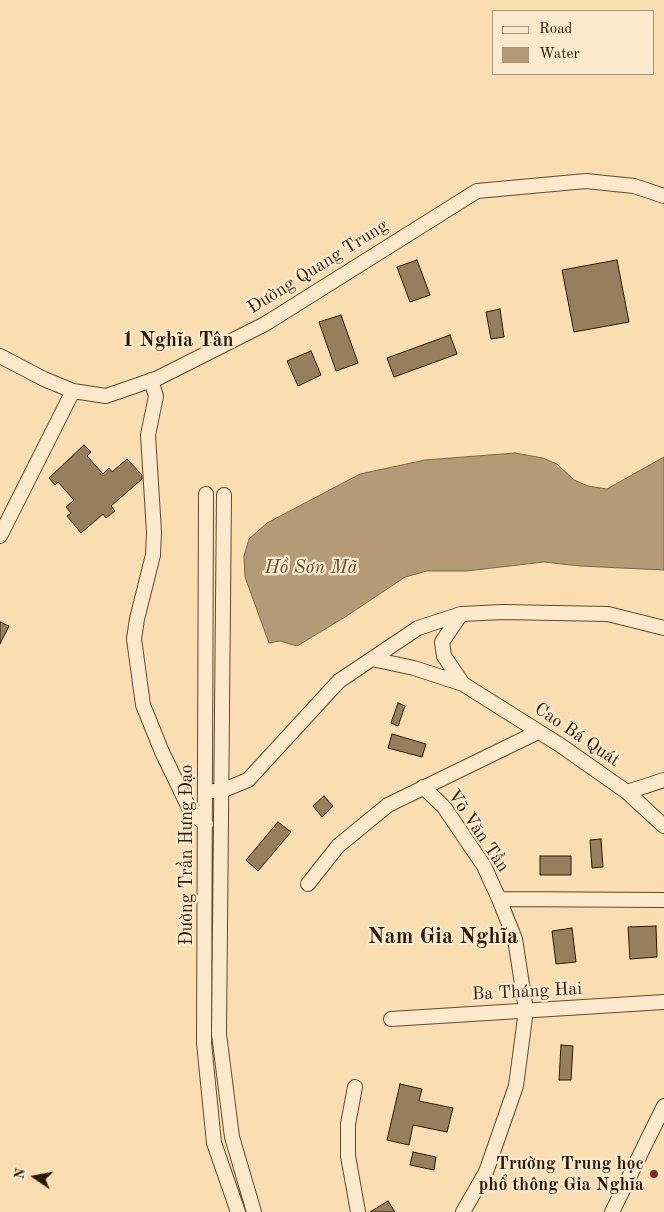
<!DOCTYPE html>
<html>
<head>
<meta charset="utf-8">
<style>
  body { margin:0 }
  #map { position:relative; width:664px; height:1212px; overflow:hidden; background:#faddb0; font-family:"Old Standard TT",serif }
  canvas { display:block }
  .legend { position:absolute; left:492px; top:10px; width:162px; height:65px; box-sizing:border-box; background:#fce9cc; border:1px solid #a8967c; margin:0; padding:6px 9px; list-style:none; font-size:15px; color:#2b1905 }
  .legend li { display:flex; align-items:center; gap:10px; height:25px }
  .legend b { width:25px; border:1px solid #a8967c }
  .north { position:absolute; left:10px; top:1152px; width:50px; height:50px; -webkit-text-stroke:4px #fce9cc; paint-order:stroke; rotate:282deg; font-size:14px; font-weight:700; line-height:20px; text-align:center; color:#2b1905 }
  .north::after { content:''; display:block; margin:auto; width:18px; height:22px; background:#2b1905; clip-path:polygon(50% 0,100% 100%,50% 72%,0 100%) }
</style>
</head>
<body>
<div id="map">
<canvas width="664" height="1212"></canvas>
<ul class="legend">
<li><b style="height:6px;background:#fce9cc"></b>Road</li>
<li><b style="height:14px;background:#b49a76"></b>Water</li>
</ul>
<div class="north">N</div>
</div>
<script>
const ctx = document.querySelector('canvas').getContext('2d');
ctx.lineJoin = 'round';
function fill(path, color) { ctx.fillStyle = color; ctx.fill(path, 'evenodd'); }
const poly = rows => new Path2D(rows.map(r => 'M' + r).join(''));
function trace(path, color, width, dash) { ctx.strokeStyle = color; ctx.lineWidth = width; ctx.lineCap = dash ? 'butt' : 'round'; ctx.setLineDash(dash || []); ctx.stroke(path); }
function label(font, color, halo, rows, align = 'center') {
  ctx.font = font + ' "Old Standard TT",serif'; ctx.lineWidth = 4.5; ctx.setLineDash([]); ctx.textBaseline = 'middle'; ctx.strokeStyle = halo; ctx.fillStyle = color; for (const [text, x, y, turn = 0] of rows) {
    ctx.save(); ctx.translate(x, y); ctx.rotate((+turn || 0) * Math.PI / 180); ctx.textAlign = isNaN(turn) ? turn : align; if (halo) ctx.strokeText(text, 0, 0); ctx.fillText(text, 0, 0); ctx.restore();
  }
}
const water = poly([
  [515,453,543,458,557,464,574,480,588,486,607,489,664,457,664,570,580,566,544,562,466,571,427,571,405,577,345,617,297,646,280,641,269,643,245,577,244,556,249,539,267,523,360,474,425,460,515,453]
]);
fill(water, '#b49a76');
trace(water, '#7d6649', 1);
const building = poly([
  [417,260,430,295,410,302,397,267,417,260],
  [617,260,629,322,574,332,562,270,617,260],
  [500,309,504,337,491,339,486,312,500,309],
  [341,315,358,363,336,371,319,322,341,315],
  [450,335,457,354,394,377,387,358,450,335],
  [311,351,321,375,298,386,287,361,311,351],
  [84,445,91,452,87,456,103,474,109,468,112,472,127,459,142,475,142,479,111,506,115,511,106,518,103,514,81,533,67,516,71,513,66,507,74,500,58,482,55,485,49,478,84,445],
  [0,622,9,626,0,644,0,622],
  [398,703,405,706,398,726,391,723,398,703],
  [392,734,426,744,422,757,388,748,392,734],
  [324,796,333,806,322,817,313,806,324,796],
  [278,822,291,832,258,871,246,860,278,822],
  [601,839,603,867,592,868,590,840,601,839],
  [540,856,571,856,571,875,540,875,540,856],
  [656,926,657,957,630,959,628,927,656,926],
  [572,928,576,962,556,964,552,931,572,928],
  [561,1045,573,1046,571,1080,559,1080,561,1045],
  [400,1084,422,1089,419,1101,453,1108,447,1132,413,1125,409,1145,387,1140,400,1084],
  [413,1152,436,1157,434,1170,410,1165,413,1152],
  [388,1201,395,1212,370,1212,388,1201]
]);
fill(building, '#977f5e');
trace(building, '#2b1905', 1);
const minor = poly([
  [0,356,44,379,73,391,106,396,158,378,265,324,477,191,586,181,634,186,664,196],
  [151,380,156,396,148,435,154,532,153,555,137,619,134,639,143,705,162,752,192,814,206,824],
  [206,494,204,1043,214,1143,238,1212],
  [224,495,219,1034,232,1137,254,1212],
  [0,536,73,391],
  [461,614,442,642,444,656,463,684],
  [372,659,414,668,463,684,560,745,627,792,664,826],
  [423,787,444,807,484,866,499,899,515,939,526,1010,516,1086,486,1172,463,1212],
  [213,791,221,791,248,780,339,681,418,628,461,614,503,612,608,614,664,628],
  [627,792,664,780],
  [308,884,338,846,388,805,538,732],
  [499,899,664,900],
  [391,1019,664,1002],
  [355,1087,348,1124,348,1156,358,1212],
  [612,1212,664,1106]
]);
trace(minor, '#5f4a30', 16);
trace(minor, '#fce9cc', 14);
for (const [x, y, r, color] of [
  [654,1174,5,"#8f2418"]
]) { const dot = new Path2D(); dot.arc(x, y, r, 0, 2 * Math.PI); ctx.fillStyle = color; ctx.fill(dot); trace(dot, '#fce9cc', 2); }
label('18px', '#2b1905', '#fce9cc', [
  ["Đường Quang Trung",318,267,-32],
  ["Cao Bá Quát",577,735,34],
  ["Võ Văn Tần",478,831,56],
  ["Đường Trần Hưng Đạo",187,855,-90],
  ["Ba Tháng Hai",527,992,-3]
]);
label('bold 18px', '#2b1905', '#fce9cc', [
  ["Trường Trung học",644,1164],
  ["phổ thông Gia Nghĩa",644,1185]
], 'right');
label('italic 19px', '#624d32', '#fce9cc', [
  ["Hồ Sơn Mã",311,568]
]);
label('bold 20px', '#2b1905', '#fce9cc', [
  ["1 Nghĩa Tân",178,341]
]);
label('bold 22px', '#2b1905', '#fce9cc', [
  ["Nam Gia Nghĩa",443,937]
]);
</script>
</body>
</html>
